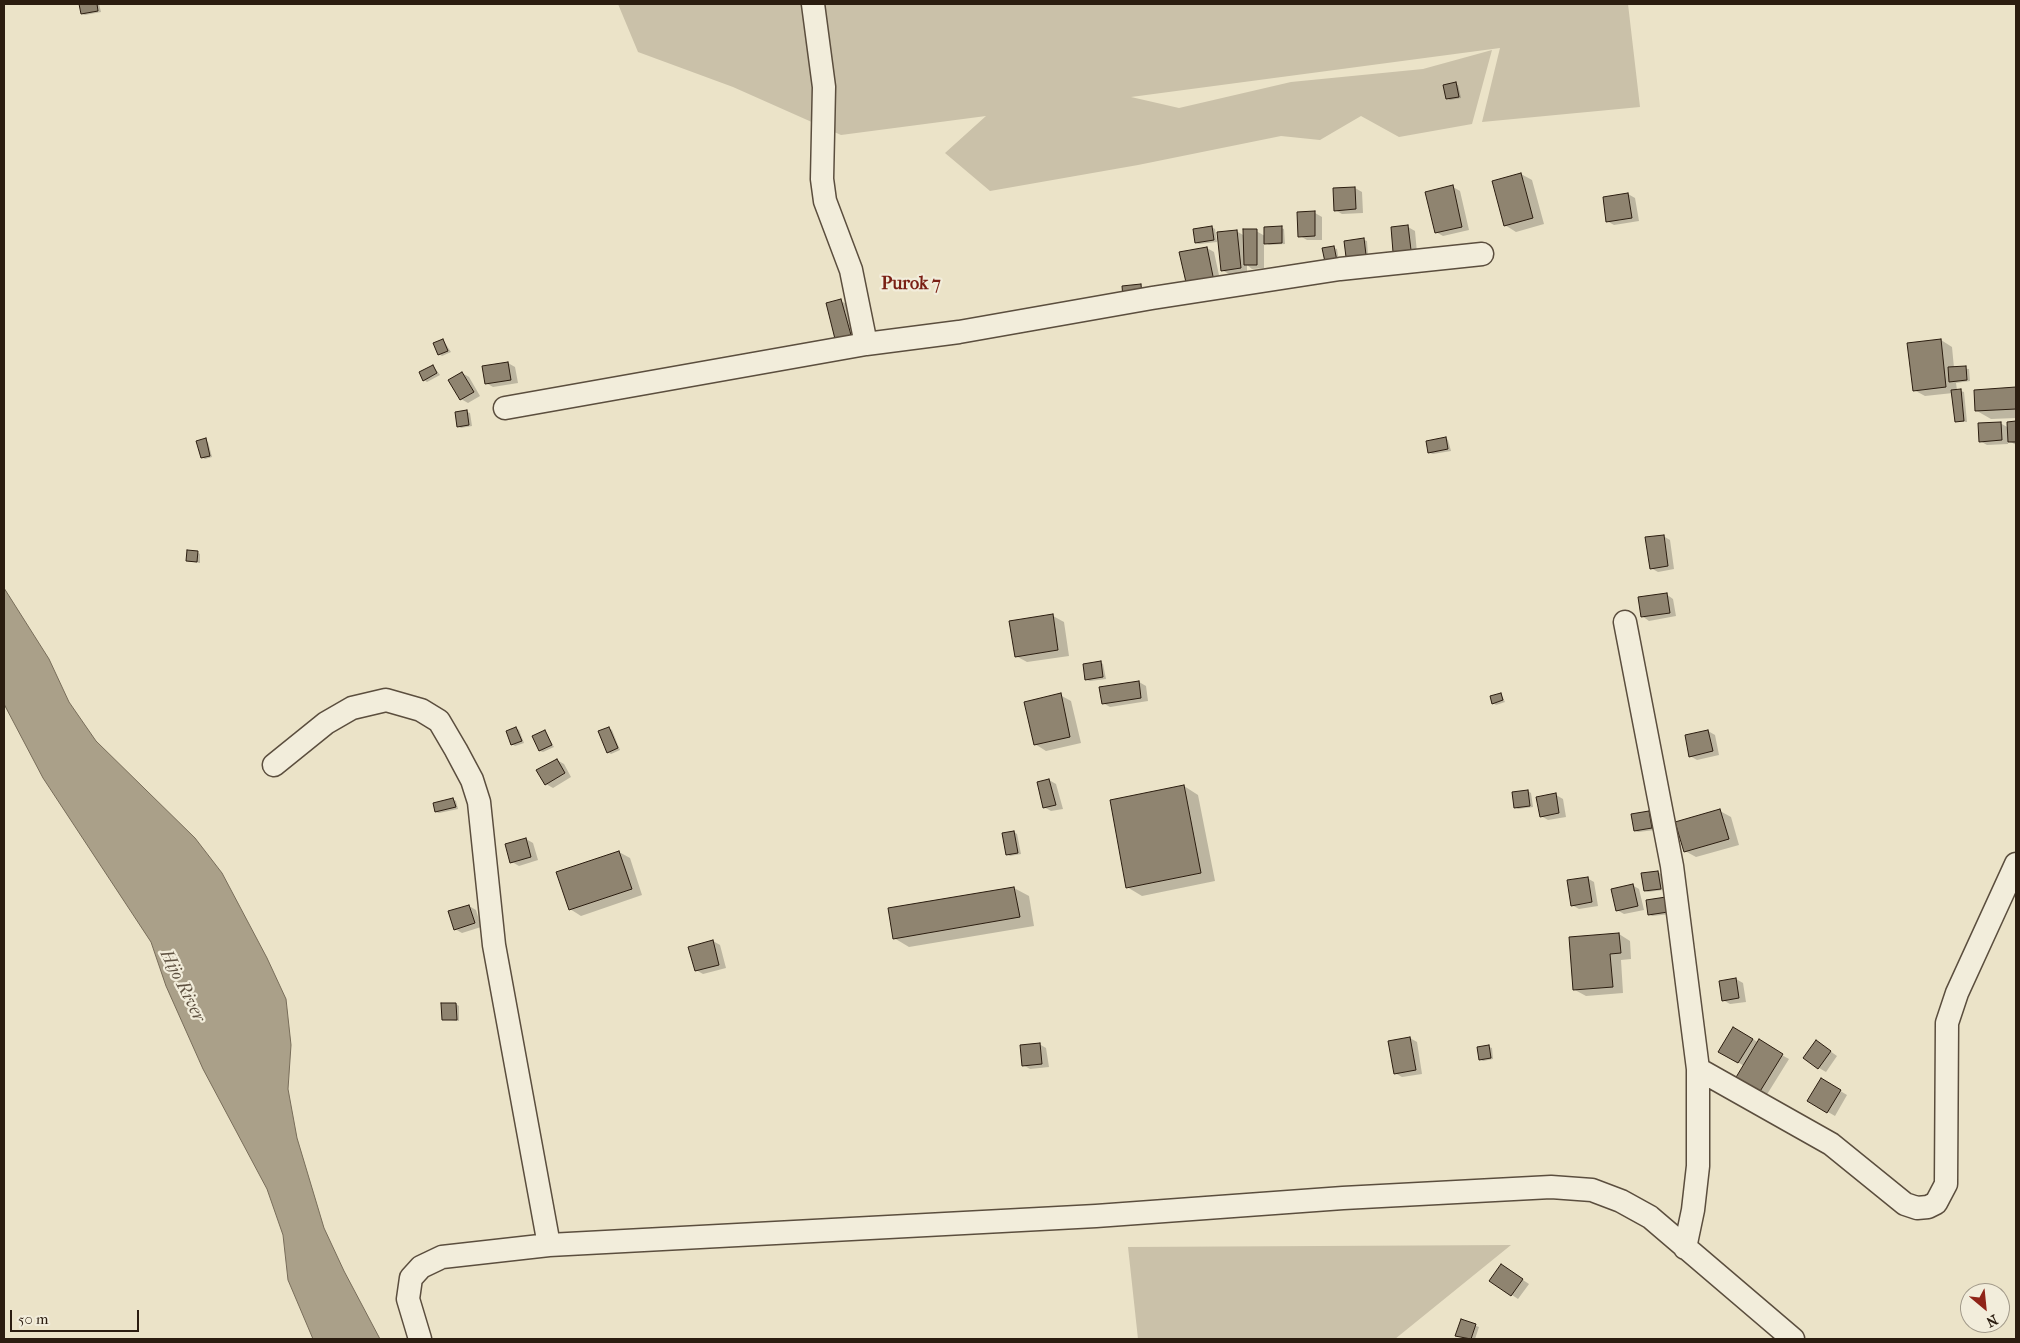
<!DOCTYPE html>
<html>
<head>
<meta charset="utf-8">
<style>
  body { margin:0 }
  #map { position:relative; width:2020px; height:1343px; overflow:hidden; background:#ebe3c8; font-family:"IM FELL French Canon",serif }
  canvas { display:block }
  .frame { position:absolute; inset:0; border:5px solid #2b1d10; pointer-events:none }
  .north { position:absolute; left:1960px; top:1283px; width:50px; height:50px; box-sizing:border-box; background:#f2eddb; border:1px solid #a29a8a; border-radius:50%; rotate:152deg; font-size:14px; font-weight:700; line-height:20px; text-align:center; color:#2b1d10 }
  .north::after { content:''; display:block; margin:auto; width:18px; height:22px; background:#8f2418; clip-path:polygon(50% 0,100% 100%,50% 72%,0 100%) }
  .scale { position:absolute; left:10px; top:1310px; width:129px; height:22px; box-sizing:border-box; border:2px solid #2b1d10; border-top:0; padding-left:6px; font-size:15px; line-height:18px; white-space:nowrap; color:#2b1d10; -webkit-text-stroke:4px #f2eddb; paint-order:stroke }
</style>
</head>
<body>
<div id="map">
<canvas width="2020" height="1343"></canvas>
<div class="frame"></div>
<div class="north">N</div>
<div class="scale">50 m</div>
</div>
<script>
const ctx = document.querySelector('canvas').getContext('2d');
ctx.lineJoin = 'round';
function fill(path, color) { ctx.fillStyle = color; ctx.fill(path, 'evenodd'); }
const poly = rows => new Path2D(rows.map(r => 'M' + r).join(''));
function trace(path, color, width, dash) { ctx.strokeStyle = color; ctx.lineWidth = width; ctx.lineCap = dash ? 'butt' : 'round'; ctx.setLineDash(dash || []); ctx.stroke(path); }
function label(font, color, halo, rows, align = 'center') {
  ctx.font = font + ' "IM FELL French Canon",serif'; ctx.lineWidth = 4.5; ctx.setLineDash([]); ctx.textBaseline = 'middle'; ctx.strokeStyle = halo; ctx.fillStyle = color; for (const [text, x, y, turn = 0] of rows) {
    ctx.save(); ctx.translate(x, y); ctx.rotate((+turn || 0) * Math.PI / 180); ctx.textAlign = isNaN(turn) ? turn : align; if (halo) ctx.strokeText(text, 0, 0); ctx.fillText(text, 0, 0); ctx.restore();
  }
}
fill(poly([
  [618,4,1628,4,1640,107,1482,122,1500,48,1131,97,1179,108,1291,82,1423,69,1492,50,1472,124,1399,137,1361,116,1320,140,1281,136,1138,165,990,191,945,153,986,116,841,135,733,87,638,52],
  [1511,1245,1395,1339,1138,1339,1128,1247]
]), '#cac1a9');
const water = poly([
  [4,588,49,659,69,702,96,741,195,838,222,873,267,958,286,999,291,1045,288,1089,297,1138,324,1228,344,1271,380,1339,313,1339,288,1280,283,1235,267,1189,203,1069,166,986,151,942,43,778,4,704,4,588]
]);
fill(water, '#aaa089');
trace(water, '#776c59', 1);
fill(poly([
  [80,4,99,4,101,12,85,15,82,14],
  [1455,84,1458,85,1461,98,1450,100,1447,98],
  [1521,174,1532,180,1544,224,1516,232,1505,225],
  [1453,187,1460,191,1469,230,1443,236,1436,232],
  [1355,188,1362,192,1363,213,1342,214,1335,210],
  [1628,194,1635,198,1639,221,1614,225,1607,221],
  [1315,213,1322,217,1322,240,1307,240,1300,236],
  [1211,227,1215,229,1217,242,1199,244,1196,243],
  [1408,227,1415,231,1417,253,1402,255,1395,251],
  [1281,228,1284,229,1285,244,1269,245,1264,242,1264,268,1252,269,1247,265,1247,272,1229,274,1222,270,1236,231,1245,236,1256,231,1265,236],
  [1364,240,1367,241,1368,256,1350,258,1347,256],
  [1207,248,1214,252,1222,289,1196,295],
  [1334,248,1337,249,1339,262,1329,263],
  [841,301,848,305,857,339,844,343],
  [443,340,451,352,442,356,439,354],
  [1941,340,1952,347,1954,368,1969,369,1970,381,1956,383,1957,390,1964,392,1967,422,1956,421,1953,393,1925,396,1914,390],
  [508,363,515,367,518,383,493,387,486,383],
  [433,366,440,375,427,382,424,380],
  [462,373,469,377,480,396,468,403,461,399],
  [2016,388,2016,418,1991,419,1977,411,1976,391],
  [467,412,470,413,472,426,461,428,458,426],
  [2000,423,2009,428,2009,423,2016,423,2016,445,2008,440,2008,444,1987,445,1980,441],
  [1445,438,1448,440,1451,451,1433,454,1430,453],
  [205,440,208,442,212,457,205,459,202,457],
  [1663,536,1670,540,1674,569,1658,572,1651,568],
  [197,552,200,554,200,563,187,561],
  [1666,594,1673,599,1676,616,1649,621,1642,616],
  [1053,616,1064,622,1069,656,1027,662,1016,656],
  [1100,662,1103,664,1106,679,1090,681,1087,680],
  [1139,682,1146,686,1148,701,1110,707,1103,703],
  [1501,694,1505,702,1496,705,1493,703],
  [1060,695,1071,701,1081,743,1046,751,1035,744],
  [516,728,519,730,524,743,515,746,512,744],
  [609,728,612,730,620,750,611,754,608,752],
  [1708,731,1715,735,1719,755,1697,760,1690,756],
  [545,732,554,747,543,752,540,751],
  [557,760,564,764,571,777,553,788,546,784],
  [1049,780,1056,784,1063,809,1051,811,1044,807],
  [1184,786,1198,795,1215,881,1142,896,1127,887],
  [1528,791,1531,793,1533,807,1518,809,1515,807],
  [1556,795,1563,799,1566,817,1548,820,1541,816],
  [453,799,456,801,458,809,439,813,436,812],
  [1720,811,1731,817,1739,845,1696,857,1685,851],
  [1649,812,1652,814,1655,830,1638,832,1635,831],
  [1014,832,1017,834,1021,854,1010,856,1007,854],
  [526,839,533,843,538,860,519,866,512,862],
  [619,852,630,858,642,895,581,916,570,909],
  [1658,872,1661,874,1663,890,1648,892,1645,891],
  [1587,878,1594,882,1598,906,1579,909,1572,905],
  [1632,885,1639,889,1644,910,1624,914,1617,910],
  [1014,888,1029,896,1034,926,909,947,894,938],
  [1647,901,1671,914,1652,916,1649,914],
  [469,906,476,910,481,927,462,933,455,929],
  [1619,934,1630,941,1631,959,1621,960,1623,993,1586,996,1575,990],
  [713,941,720,945,726,968,703,974,696,970],
  [1736,979,1743,983,1746,1002,1730,1004,1723,1000],
  [456,1004,459,1006,459,1021,443,1019],
  [1734,1029,1789,1059,1766,1096,1736,1078,1744,1066,1720,1051],
  [1410,1038,1417,1042,1422,1074,1402,1077,1395,1073],
  [1039,1044,1046,1048,1049,1067,1030,1069,1023,1065],
  [1823,1046,1837,1056,1826,1072,1819,1068],
  [1489,1047,1492,1048,1493,1059,1483,1061,1480,1059],
  [1822,1080,1847,1095,1835,1116,1809,1101],
  [1508,1270,1529,1284,1518,1299,1512,1295],
  [1461,1321,1479,1327,1475,1339,1457,1336]
]), '#0003');
const building = poly([
  [79,4,97,4,98,11,81,14,79,4],
  [1456,82,1459,97,1446,99,1443,85,1456,82],
  [1521,173,1533,218,1504,226,1492,181,1521,173],
  [1453,185,1462,227,1435,233,1425,192,1453,185],
  [1355,187,1356,209,1334,211,1333,188,1355,187],
  [1628,193,1632,218,1606,222,1603,197,1628,193],
  [1315,211,1315,236,1298,237,1297,212,1315,211],
  [1408,225,1411,250,1393,252,1391,227,1408,225],
  [1212,226,1214,240,1195,243,1193,229,1212,226],
  [1282,226,1282,243,1264,244,1264,227,1282,226],
  [1243,229,1257,229,1257,265,1244,265,1243,229],
  [1237,230,1241,268,1221,271,1217,232,1237,230],
  [1364,238,1366,255,1346,257,1344,241,1364,238],
  [1334,246,1337,261,1325,262,1322,248,1334,246],
  [1207,247,1215,286,1188,291,1179,252,1207,247],
  [1141,284,1142,296,1123,298,1122,286,1141,284],
  [841,299,851,335,835,339,826,303,841,299],
  [443,339,448,351,438,355,433,343,443,339],
  [1941,339,1946,387,1913,391,1907,343,1941,339],
  [508,362,511,380,485,384,482,366,508,362],
  [433,365,437,373,423,381,419,372,433,365],
  [1966,366,1967,380,1949,382,1948,367,1966,366],
  [462,372,474,392,460,400,448,380,462,372],
  [2016,387,2016,409,1975,411,1974,390,2016,387],
  [1961,389,1964,421,1955,422,1951,390,1961,389],
  [467,410,469,425,457,427,455,412,467,410],
  [2016,421,2016,442,2008,442,2007,422,2016,421],
  [2001,422,2002,440,1979,442,1978,423,2001,422],
  [1446,437,1448,449,1428,453,1426,441,1446,437],
  [206,438,210,456,201,458,196,441,206,438],
  [1664,535,1668,566,1650,569,1645,537,1664,535],
  [187,550,198,551,197,562,186,561,187,550],
  [1667,593,1670,613,1641,617,1638,597,1667,593],
  [1053,614,1058,650,1015,657,1009,621,1053,614],
  [1101,661,1103,677,1085,680,1083,664,1101,661],
  [1139,681,1141,698,1102,704,1099,687,1139,681],
  [1061,693,1070,737,1034,745,1024,702,1061,693],
  [1501,693,1503,700,1492,704,1490,696,1501,693],
  [516,727,522,741,511,745,506,731,516,727],
  [609,727,618,748,607,753,598,731,609,727],
  [545,730,552,745,539,751,532,736,545,730],
  [1708,730,1713,751,1689,757,1685,735,1708,730],
  [557,759,565,773,545,785,536,770,557,759],
  [1049,779,1056,805,1043,808,1037,782,1049,779],
  [1184,785,1201,873,1126,888,1110,800,1184,785],
  [1528,790,1530,806,1514,808,1512,792,1528,790],
  [1556,793,1559,813,1540,817,1536,797,1556,793],
  [453,798,456,807,435,812,433,803,453,798],
  [1720,809,1729,839,1684,852,1675,822,1720,809],
  [1649,811,1652,828,1634,831,1631,814,1649,811],
  [1014,831,1018,853,1006,855,1002,833,1014,831],
  [526,838,531,857,510,863,505,844,526,838],
  [619,851,632,889,569,910,556,872,619,851],
  [1658,871,1661,889,1644,891,1641,873,1658,871],
  [1588,877,1592,902,1571,906,1567,880,1588,877],
  [1633,884,1638,906,1616,911,1611,889,1633,884],
  [1014,887,1020,917,893,939,888,908,1014,887],
  [1666,897,1668,912,1648,915,1646,900,1666,897],
  [469,905,475,923,454,930,448,911,469,905],
  [1619,933,1621,953,1610,954,1613,987,1573,990,1569,937,1619,933],
  [713,940,719,965,695,971,688,947,713,940],
  [1736,978,1739,998,1722,1001,1719,981,1736,978],
  [441,1003,456,1003,457,1020,442,1020,441,1003],
  [1733,1027,1753,1039,1738,1063,1718,1052,1733,1027],
  [1410,1037,1416,1070,1394,1074,1388,1041,1410,1037],
  [1759,1039,1783,1054,1759,1093,1735,1079,1759,1039],
  [1816,1040,1831,1051,1818,1069,1803,1058,1816,1040],
  [1040,1043,1042,1064,1022,1066,1020,1045,1040,1043],
  [1489,1045,1491,1058,1479,1060,1477,1047,1489,1045],
  [1821,1078,1841,1090,1827,1113,1807,1101,1821,1078],
  [1501,1264,1523,1279,1511,1296,1489,1281,1501,1264],
  [1461,1319,1476,1324,1471,1339,1455,1336,1461,1319]
]);
fill(building, '#8f8470');
trace(building, '#2b1d10', 1);
const minor = poly([
  [813,4,824,87,822,179,825,201,851,270,866,344],
  [505,408,866,344,959,332,1152,298,1340,269,1482,254],
  [1625,622,1672,866,1698,1069,1831,1144,1905,1204,1917,1208,1928,1207,1936,1203,1946,1184,1947,1023,1957,993,2016,864],
  [274,765,326,723,352,708,386,700,421,710,439,721,456,750,472,780,479,802,494,945,549,1245],
  [1685,1248,1693,1210,1698,1166,1698,1069],
  [420,1339,408,1299,411,1278,421,1267,442,1257,549,1245,1096,1216,1343,1198,1551,1187,1592,1190,1621,1201,1650,1217,1793,1339]
]);
trace(minor, '#5b4e3e', 25);
trace(minor, '#f2eddb', 22);
label('bold 18px', '#7a1f14', '#f2eddb', [
  ["Purok 7",911,285]
]);
label('italic 18px', '#5e5140', '#f2eddb', [
  ["Hijo River",182,986,63]
]);
</script>
</body>
</html>
